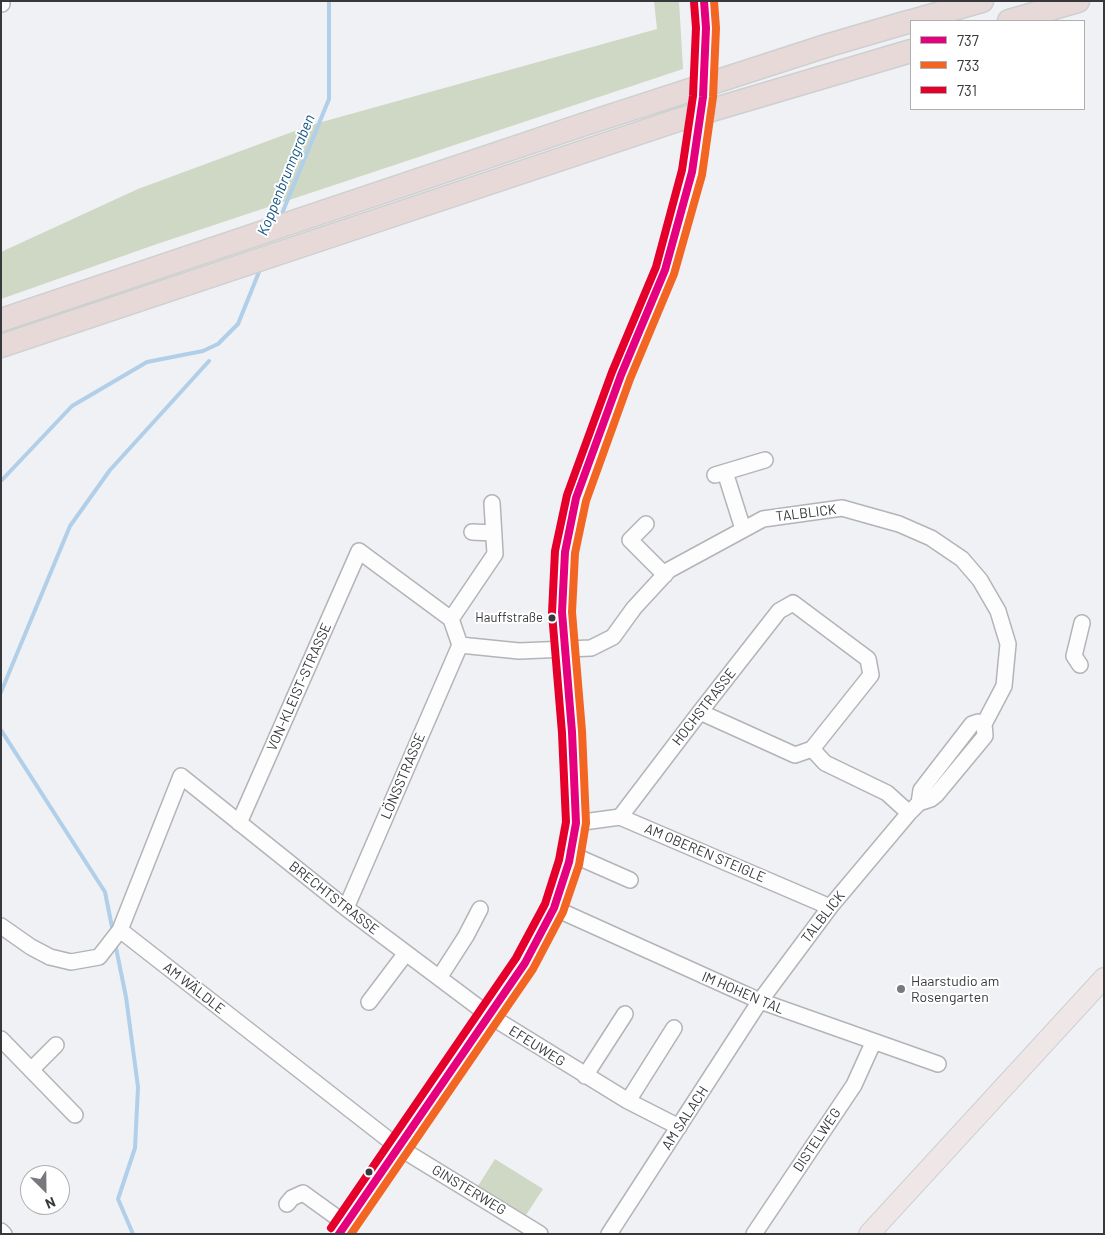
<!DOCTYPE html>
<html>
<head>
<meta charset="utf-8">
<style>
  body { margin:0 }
  #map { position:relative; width:1105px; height:1235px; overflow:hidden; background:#eff1f5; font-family:Barlow,sans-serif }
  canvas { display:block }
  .frame { position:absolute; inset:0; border:2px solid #37383b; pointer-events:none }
  .legend { position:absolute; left:910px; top:20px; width:175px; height:90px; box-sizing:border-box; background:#fff; border:1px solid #afafb1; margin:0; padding:6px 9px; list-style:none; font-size:15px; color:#37383b }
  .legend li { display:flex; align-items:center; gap:10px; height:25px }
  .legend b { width:25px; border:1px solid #afafb1 }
  .north { position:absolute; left:20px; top:1165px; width:50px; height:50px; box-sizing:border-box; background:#fff; border:1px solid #afafb1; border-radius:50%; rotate:157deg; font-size:14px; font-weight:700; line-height:20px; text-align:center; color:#37383b }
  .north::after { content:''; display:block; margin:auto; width:18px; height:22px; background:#77797c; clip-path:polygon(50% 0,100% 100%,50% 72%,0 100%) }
</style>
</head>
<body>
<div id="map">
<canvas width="1105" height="1235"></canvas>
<div class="frame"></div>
<ul class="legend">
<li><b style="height:6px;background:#e5007d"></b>737</li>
<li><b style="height:6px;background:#f26522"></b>733</li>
<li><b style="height:6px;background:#e4002b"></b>731</li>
</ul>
<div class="north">N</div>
</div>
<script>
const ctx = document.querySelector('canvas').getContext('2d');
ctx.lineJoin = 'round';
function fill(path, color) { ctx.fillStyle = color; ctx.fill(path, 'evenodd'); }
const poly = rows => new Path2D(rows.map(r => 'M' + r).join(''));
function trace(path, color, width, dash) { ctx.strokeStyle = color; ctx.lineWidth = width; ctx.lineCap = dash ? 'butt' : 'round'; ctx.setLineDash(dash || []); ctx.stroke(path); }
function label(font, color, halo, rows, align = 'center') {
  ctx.font = font + ' Barlow,sans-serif'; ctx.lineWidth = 4; ctx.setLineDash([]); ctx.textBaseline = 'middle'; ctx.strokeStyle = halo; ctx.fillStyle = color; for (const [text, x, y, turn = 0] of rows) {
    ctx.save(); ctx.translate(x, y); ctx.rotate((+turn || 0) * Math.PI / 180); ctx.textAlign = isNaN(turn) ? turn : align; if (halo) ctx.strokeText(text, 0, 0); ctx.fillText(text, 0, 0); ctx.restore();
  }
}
fill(poly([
  [654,1,679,1,683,69,157,244,1,299,1,252,138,189,311,125,657,29],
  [495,1159,543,1189,526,1215,478,1186]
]), '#ced8c4');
trace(poly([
  [281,216,329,99,329,1],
  [1,481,72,406,147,362,203,351,218,344,238,324,261,267],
  [1,692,70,526,110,470,209,361],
  [1,730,105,892,113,932],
  [115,943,126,997,138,1087,135,1148,118,1199,133,1234]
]), '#b1cfe8', 4);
const minor = poly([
  [704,1,706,28],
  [1,3,2,4],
  [725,472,765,460],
  [715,475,725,472,743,529],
  [646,524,630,540,665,575],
  [472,532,494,533],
  [451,619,495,554,492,503],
  [1080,665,1074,656,1082,623],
  [812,749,825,763,887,793,909,813],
  [919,803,921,790,972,724,978,722,984,724],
  [620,817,700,712,779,611,793,603,868,659,871,675,812,749,795,755,700,712],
  [239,823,359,551,451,619,460,645,519,651,591,648,613,637,634,608,669,570,763,519,842,508,899,524,931,538,962,559,980,580,998,611,1008,644,1004,686,984,724,985,736,936,795,931,799,919,803,909,813,830,907,760,1001,609,1234],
  [576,823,620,817,830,907],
  [571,854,630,880],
  [346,908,460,645],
  [554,908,760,1001,938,1064],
  [1,926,31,947,50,957,71,962,99,957,120,930],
  [439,978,466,936,480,909],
  [369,1002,406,953],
  [1,1039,75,1115],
  [31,1070,56,1045],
  [585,1076,625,1014],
  [628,1101,674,1028],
  [287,1204,292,1198,303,1193,346,1224],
  [1,1231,4,1234],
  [339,1234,525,963,554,908,569,862,576,823,572,732,562,612,565,552,576,498,621,375,665,270,695,158],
  [540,1234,398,1147,120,930,181,776,346,908,490,1016,628,1101,679,1127],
  [754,1234,854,1085,873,1043]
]);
const major = poly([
  [869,1234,1104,978]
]);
const highway = poly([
  [912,21,982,1],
  [1009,21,1078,1],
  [1,320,585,124,829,45,911,21],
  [1,346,678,120,911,51]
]);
trace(minor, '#b2b4b7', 18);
trace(major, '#cecfd0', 22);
trace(highway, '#cecfd0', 25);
trace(minor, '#fdfdfe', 15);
trace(major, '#efe7e7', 20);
trace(highway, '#e6d9d8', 22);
const minorBridge = poly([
  [695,158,703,97,706,28]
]);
trace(minorBridge, '#b2b4b7', 18, []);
trace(minorBridge, '#fdfdfe', 15);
trace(poly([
  [339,1234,525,963,554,908,569,862,576,823,572,732,562,612,565,552,576,498,621,375,665,270,692,172,703,97,706,28,704,1]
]), '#e5007d', 8);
trace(poly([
  [351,1234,533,969,563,912,579,865,586,823,582,731,572,612,575,553,586,501,630,379,674,274,702,175,713,97,716,28,714,1]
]), '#f26522', 8);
trace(poly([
  [331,1228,516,958,545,904,559,860,566,822,562,733,552,613,555,551,567,495,612,372,656,267,682,170,693,96,696,28,694,2]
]), '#e4002b', 8);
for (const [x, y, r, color] of [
  [552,618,4.5,"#37383b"],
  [901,989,5,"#77797c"],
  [369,1172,4.5,"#37383b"]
]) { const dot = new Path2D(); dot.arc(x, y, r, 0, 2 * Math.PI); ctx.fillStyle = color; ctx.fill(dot); trace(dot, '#fff', 2); }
label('13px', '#37383b', '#fff', [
  ["Hauffstraße",543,618]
], 'right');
label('14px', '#37383b', '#fff', [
  ["TALBLICK",806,513,-7],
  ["VON-KLEIST-STRASSE",299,687,-66],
  ["HOCHSTRASSE",704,707,-52],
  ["LÖNSSTRASSE",403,776,-67],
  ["AM OBEREN STEIGLE",705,853,23],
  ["BRECHTSTRASSE",334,898,38],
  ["TALBLICK",823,917,-52],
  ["AM WÄLDLE",194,988,38],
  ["IM HOHEN TAL",743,993,23],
  ["EFEUWEG",537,1046,32],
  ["AM SALACH",685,1118,-57],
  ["DISTELWEG",817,1140,-56],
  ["GINSTERWEG",469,1190,31]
]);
label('14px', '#37383b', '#fff', [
  ["Haarstudio am",911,981],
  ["Rosengarten",911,997]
], 'left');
label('italic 15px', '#135681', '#fff', [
  ["Koppenbrunngraben",286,175,-68]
]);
</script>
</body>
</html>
